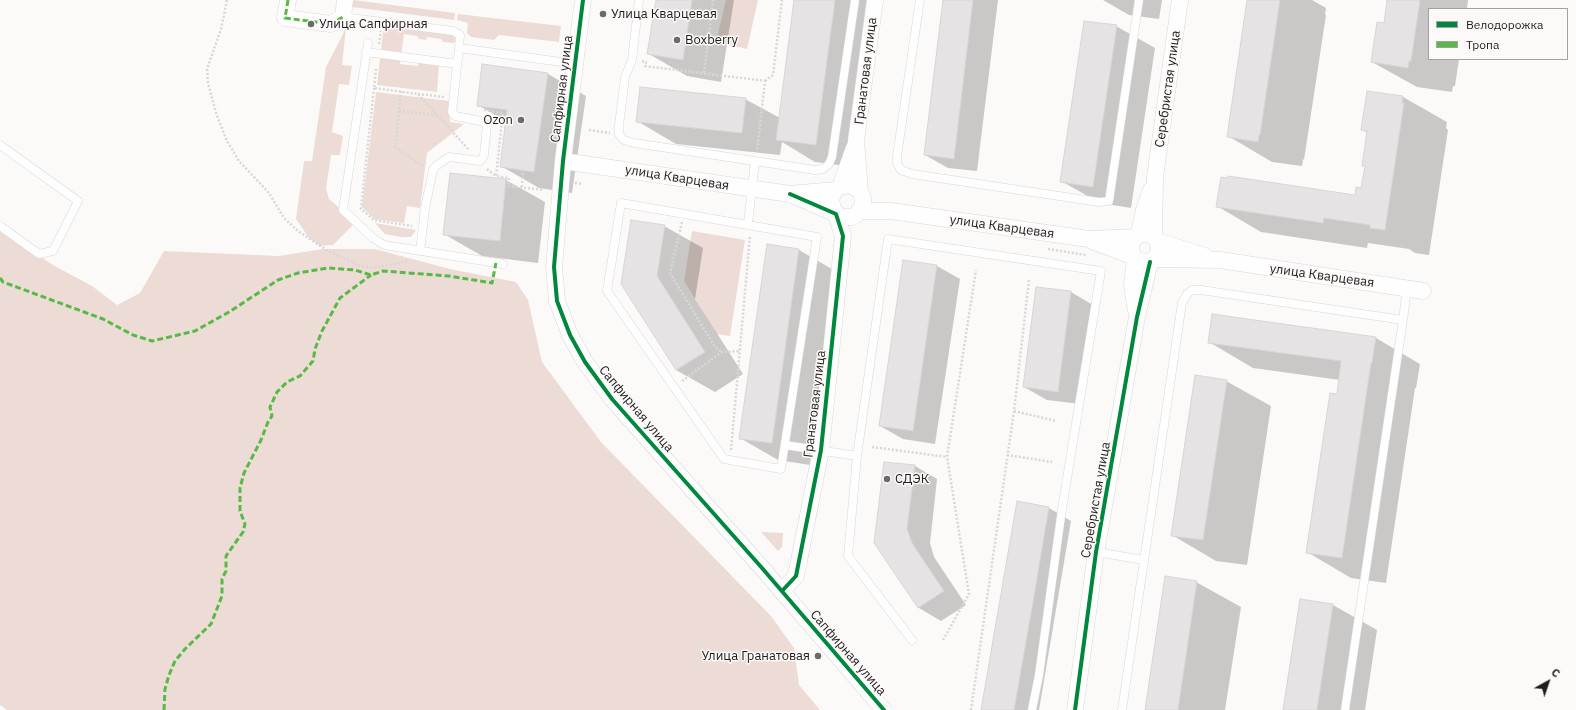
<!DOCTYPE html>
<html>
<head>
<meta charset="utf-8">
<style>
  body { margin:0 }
  #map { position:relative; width:1576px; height:710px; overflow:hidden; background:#fcfaf9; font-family:"IBM Plex Sans",sans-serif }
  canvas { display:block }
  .legend { position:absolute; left:1428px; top:8px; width:140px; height:52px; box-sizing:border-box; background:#fdf9f8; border:1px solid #a4a1a0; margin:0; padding:5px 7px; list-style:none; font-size:12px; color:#1f1e1d }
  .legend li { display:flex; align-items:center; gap:8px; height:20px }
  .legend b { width:20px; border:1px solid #a4a1a0 }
  .north { position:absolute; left:1528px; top:662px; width:40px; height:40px; -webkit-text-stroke:3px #fdf9f8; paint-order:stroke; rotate:40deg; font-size:11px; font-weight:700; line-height:16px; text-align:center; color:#1f1e1d }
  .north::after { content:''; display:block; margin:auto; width:14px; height:18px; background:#1f1e1d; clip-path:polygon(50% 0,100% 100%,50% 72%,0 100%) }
</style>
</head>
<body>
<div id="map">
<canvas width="1576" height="710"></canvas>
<ul class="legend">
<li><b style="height:5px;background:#00873e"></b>Велодорожка</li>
<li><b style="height:5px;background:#58b947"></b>Тропа</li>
</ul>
<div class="north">С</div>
</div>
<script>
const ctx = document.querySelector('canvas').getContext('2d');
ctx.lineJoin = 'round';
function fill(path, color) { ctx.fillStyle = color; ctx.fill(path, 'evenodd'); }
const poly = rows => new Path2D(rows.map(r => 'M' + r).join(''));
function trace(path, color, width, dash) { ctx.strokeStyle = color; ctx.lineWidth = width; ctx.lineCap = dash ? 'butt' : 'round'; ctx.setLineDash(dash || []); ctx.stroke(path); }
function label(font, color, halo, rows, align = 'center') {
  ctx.font = font + ' "IBM Plex Sans",sans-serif'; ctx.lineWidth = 3; ctx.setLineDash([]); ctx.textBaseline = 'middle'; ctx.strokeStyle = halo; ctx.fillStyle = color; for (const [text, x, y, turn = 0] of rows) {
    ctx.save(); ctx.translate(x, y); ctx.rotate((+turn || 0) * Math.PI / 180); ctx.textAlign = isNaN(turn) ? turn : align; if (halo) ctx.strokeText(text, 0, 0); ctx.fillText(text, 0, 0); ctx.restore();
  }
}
fill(poly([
  [353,0,455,13,454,20,352,7],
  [726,0,758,0,747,49,716,42],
  [458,14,561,26,559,42,499,35,494,40,471,37,467,33,468,23,457,20],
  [346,28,342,65,352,66,349,85,339,84,332,132,343,136,340,155,331,155,326,189,329,199,356,222,333,245,320,246,309,238,296,219,304,161,312,161,326,67],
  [392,28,453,34,456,37,456,41,453,43,443,42,441,39,427,37,426,40,419,39,417,36,404,34,400,64,418,66,419,60,439,65,437,92,377,85,383,33,385,29],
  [376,92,449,101,450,122,464,124,427,153,420,208,407,206,404,223,374,219,362,207],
  [375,223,416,230,411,237,401,237,385,234],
  [0,229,53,265,92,286,117,305,140,293,164,251,279,256,323,249,375,249,450,269,516,282,528,300,542,362,601,442,771,616,794,648,799,685,820,710,7,710,0,705],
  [692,231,745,240,730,336,717,334,684,281],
  [761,532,783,533,782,547,778,551]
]), '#eddcd6');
fill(poly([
  [657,0,734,0,721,82,687,76,649,54],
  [795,0,876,0,855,167,815,162,782,142,780,155,676,144,637,121,745,99,780,118],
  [944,0,998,0,977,171,948,168,925,155],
  [1103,0,1162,0,1159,19,1129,15],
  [1248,0,1312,0,1326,8,1325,14,1326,15,1304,160,1303,159,1302,166,1272,162,1228,136],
  [1388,0,1468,0,1467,9,1429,9,1429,59,1459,59,1455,86,1453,86,1452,92,1417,87,1372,62,1384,24],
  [1116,26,1155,48,1131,208,1100,203,1061,181],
  [548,74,586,96,572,193,539,188,501,166,507,122,478,105],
  [1368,92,1403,97,1447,122,1446,128,1448,130,1429,255,1415,253,1409,249,1368,243,1367,248,1261,232,1217,206,1356,196,1362,189,1366,166,1368,133,1362,130],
  [451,174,506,180,545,202,538,263,482,256,444,234],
  [664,226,703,248,695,299,743,374,715,392,676,370,622,284],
  [768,245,799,250,837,272,810,465,778,460,740,438],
  [904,261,937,266,960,279,935,444,903,439,880,426],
  [1071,292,1093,305,1080,404,1047,400,1024,387],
  [1376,338,1420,364,1416,388,1415,388,1386,583,1351,578,1307,552,1340,380,1253,368,1209,342],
  [1226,381,1271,406,1247,565,1216,561,1172,535],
  [915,466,937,479,930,543,934,557,966,605,941,621,919,608,875,543],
  [1049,508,1071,521,1039,710,982,710],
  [1196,582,1241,607,1225,710,1146,710],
  [1333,605,1377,630,1365,710,1284,710]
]), '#0003');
const building = poly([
  [656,0,692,0,683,60,647,54,656,0],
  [794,0,835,0,816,145,776,140,794,0],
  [943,0,973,0,954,159,924,155,943,0],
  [1247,0,1280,0,1260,135,1259,135,1258,142,1227,137,1247,0],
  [1387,0,1420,0,1411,61,1409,61,1408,68,1371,62,1377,22,1384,23,1387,0],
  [1084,21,1117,25,1093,187,1060,182,1084,21],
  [482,64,548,73,534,172,500,167,507,110,477,106,482,64],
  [640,87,746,98,742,133,636,122,640,87],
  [1367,91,1403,96,1402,103,1404,103,1385,230,1370,228,1370,225,1324,218,1323,223,1216,207,1221,177,1227,178,1228,176,1355,195,1356,187,1361,188,1365,166,1362,166,1367,131,1361,130,1367,91],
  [450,173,506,179,500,241,443,235,450,173],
  [631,220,665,225,657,276,705,352,676,370,621,284,631,220],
  [767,244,799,249,772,443,739,439,767,244],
  [903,260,937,265,913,431,879,426,903,260],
  [1036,287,1071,291,1058,392,1023,387,1036,287],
  [1212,314,1376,337,1372,363,1371,363,1342,558,1306,553,1330,393,1337,394,1341,361,1208,343,1212,314],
  [1195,375,1227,380,1203,540,1171,536,1195,375],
  [884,462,915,465,907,529,912,543,944,591,918,608,874,543,884,462],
  [1017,501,1049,507,1032,608,1014,710,981,710,1017,501],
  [1165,576,1197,581,1178,710,1145,710,1165,576],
  [1300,599,1333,604,1317,710,1283,710,1300,599]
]);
fill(building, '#e5e3e3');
trace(building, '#d7d5d5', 1);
const lane = poly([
  [639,0,632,60,625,77,619,125,619,134,624,140,634,143,815,170,823,169,829,164,832,157,855,0],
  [920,0,897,156,897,163,901,170,912,174,1099,202,1109,201,1139,0],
  [343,17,453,31,460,35,459,48,561,62,575,63],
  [368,43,343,210,373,238,384,245,503,264],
  [366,52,457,64],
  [0,145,78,201,53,251,39,254,0,226],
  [621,203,817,237,781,469,724,459,607,291,621,203],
  [748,224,755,161],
  [420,251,425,208,433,170,436,166,449,157,480,161,482,159,484,155,487,125,481,121,455,116,452,112,459,48],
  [1403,320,1407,288],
  [785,445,857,456],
  [1096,552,1144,560],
  [912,640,848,556,857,456,888,239,1101,271,1062,509,1039,675,1032,710],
  [1122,710,1182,303,1187,294,1192,290,1201,290,1403,320,1345,710]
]);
const street = poly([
  [288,0,285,18,331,24,343,17,345,0],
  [583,0,563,161,554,267,557,301,570,335,585,362,612,399,762,568,884,710],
  [563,161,790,194,835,190],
  [840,187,854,148],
  [860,191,850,185,840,187,835,190,831,199,833,210,841,217,852,217,856,215,863,206,863,198,860,191,856,141,875,0],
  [860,211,891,211,1089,239,1135,237],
  '1131 248a14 14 0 1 1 28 0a14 14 0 1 1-28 0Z',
  [1139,234,1144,210,1151,190],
  [1154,237,1155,177,1180,0],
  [1092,241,1132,256],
  [1157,241,1205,256],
  [1154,259,1220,260,1423,291],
  [1135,260,1132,285,1136,310],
  [782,591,796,576,821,450,843,236,836,214,790,194],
  [1075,710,1096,552,1137,317,1150,262]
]);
trace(lane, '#d8d7d7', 9);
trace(street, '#d8d7d7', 17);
trace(poly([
  [227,0,221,29,207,69,208,83,216,113,227,141,239,161,269,193,284,218,298,231,328,251,358,265,374,268,409,261],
  [379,44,381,31],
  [642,61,646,62,645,66,765,81,757,151],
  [376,69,374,88,418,94,468,149],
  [704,73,713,0],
  [765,81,773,75,782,0],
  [374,88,361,209,374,220,412,226],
  [401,91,395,147,424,167],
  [418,94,445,97],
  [484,110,503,113,496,176,509,178,508,186,544,190],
  [399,111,436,115],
  [589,130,610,133],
  [487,169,496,176],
  [575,183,582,184],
  [522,187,523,170],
  [682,222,670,273,715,347,722,352],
  [1048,249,1086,255],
  [682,381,722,352,740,351],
  [1014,411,1056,421],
  [872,447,947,457],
  [731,450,750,235],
  [1007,455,1052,462],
  [943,640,969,594,947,457,976,270],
  [971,710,1014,411,1029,280]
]), '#d7d7d7', 2.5, [2, 2]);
trace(lane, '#fffefe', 8);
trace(street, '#fffefe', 16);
trace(poly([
  [288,0,285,18,331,24,343,17],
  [0,278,3,282,103,319,133,335,152,341,195,331,229,312,278,280,298,273,328,268,355,270,371,275,383,271,449,276,492,283,496,263],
  [164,710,165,689,169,675,175,661,185,649,211,624,222,596,222,579,226,571,226,556,243,532,245,524,240,511,240,488,244,473,261,440,268,422,272,416,270,407,277,392,287,382,300,376,313,361,315,349,322,331,340,298,371,275]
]), '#58b947', 3, [6, 3]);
trace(poly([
  [583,0,563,161,554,267,557,301,570,335,585,362,612,399,762,568,884,710],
  [782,591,796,576,821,450,843,236,836,214,790,194],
  [1075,710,1096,552,1137,317,1150,262]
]), '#00873e', 4);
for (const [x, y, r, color] of [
  [603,14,4,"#6c6b6a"],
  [311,24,4,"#6c6b6a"],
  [677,40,4,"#6c6b6a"],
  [521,120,4,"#6c6b6a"],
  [887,479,4,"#6c6b6a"],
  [818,656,4,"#6c6b6a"]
]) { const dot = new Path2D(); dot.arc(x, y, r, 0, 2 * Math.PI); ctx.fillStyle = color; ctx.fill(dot); trace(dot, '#fdf9f8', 1.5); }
label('13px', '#1f1e1d', '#fdf9f8', [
  ["Улица Кварцевая",611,14],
  ["Улица Сапфирная",319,24],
  ["Boxberry",685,40],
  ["Ozon",513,120,"right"],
  ["СДЭК",895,479],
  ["Улица Гранатовая",810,656,"right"]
], 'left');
label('13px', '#1f1e1d', '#fdf9f8', [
  ["Гранатовая улица",866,71,-83],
  ["Сапфирная улица",562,89,-83],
  ["Серебристая улица",1168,89,-82],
  ["улица Кварцевая",677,178,9],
  ["улица Кварцевая",1002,227,8],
  ["улица Кварцевая",1322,276,8],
  ["Гранатовая улица",815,404,-83],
  ["Сапфирная улица",636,409,50],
  ["Серебристая улица",1096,500,-80],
  ["Сапфирная улица",848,653,49]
]);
</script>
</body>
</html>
